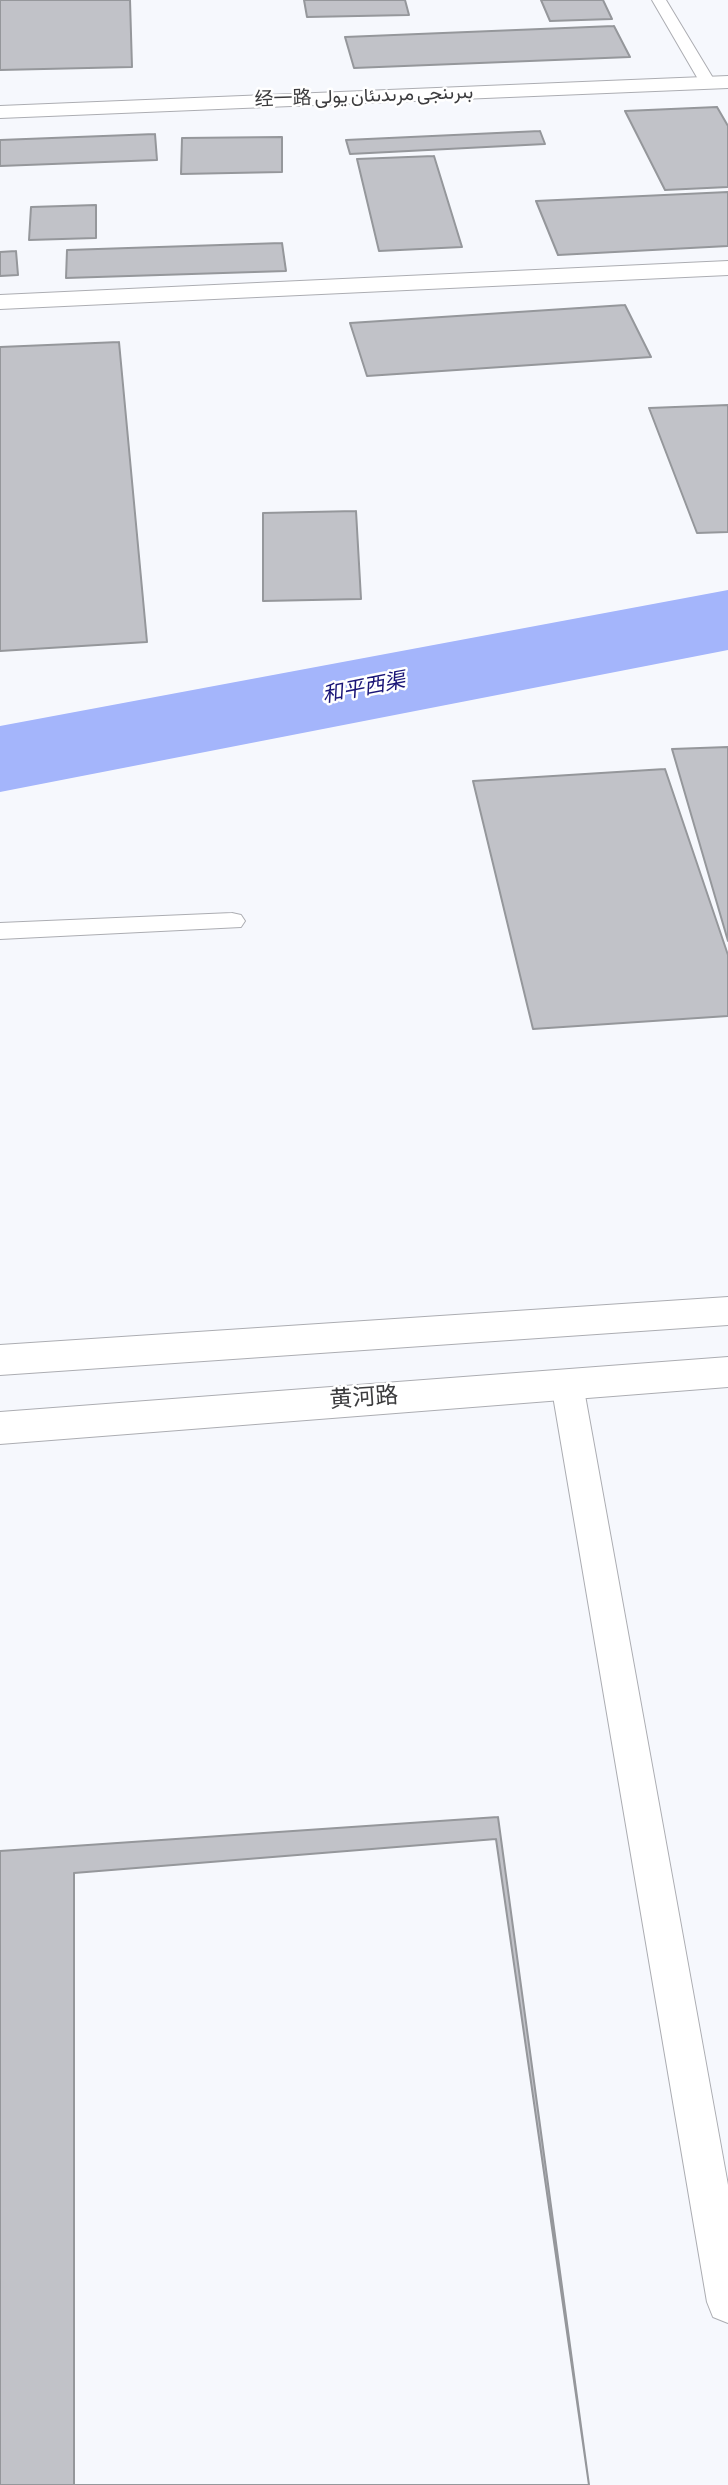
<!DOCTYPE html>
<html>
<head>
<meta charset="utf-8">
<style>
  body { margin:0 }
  canvas { display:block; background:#f6f8fd }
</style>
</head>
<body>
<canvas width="728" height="2485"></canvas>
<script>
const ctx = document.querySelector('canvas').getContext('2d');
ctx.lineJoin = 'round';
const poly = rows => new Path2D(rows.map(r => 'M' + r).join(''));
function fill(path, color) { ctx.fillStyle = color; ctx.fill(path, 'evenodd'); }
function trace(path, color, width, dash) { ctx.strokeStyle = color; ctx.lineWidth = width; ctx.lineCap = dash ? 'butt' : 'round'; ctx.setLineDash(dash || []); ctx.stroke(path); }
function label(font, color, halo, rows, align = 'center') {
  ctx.font = font + ' "Sofia Sans Condensed",Vazirmatn,"Noto Sans SC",sans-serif'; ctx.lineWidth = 5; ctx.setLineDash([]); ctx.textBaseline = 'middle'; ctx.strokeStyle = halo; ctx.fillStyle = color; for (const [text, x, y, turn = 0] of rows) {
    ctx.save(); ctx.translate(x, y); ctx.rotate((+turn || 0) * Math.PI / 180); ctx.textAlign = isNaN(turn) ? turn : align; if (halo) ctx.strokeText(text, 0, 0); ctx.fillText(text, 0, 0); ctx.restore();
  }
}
fill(poly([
  [728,590,728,650,0,792,0,726,728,590]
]), '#a4b5fb');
const building = poly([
  [0,0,130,0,132,67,0,70,0,0],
  [304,0,405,0,409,15,307,17,304,0],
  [541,0,603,0,612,19,550,21,541,0],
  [614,26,630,57,354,68,345,37,614,26],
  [717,107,728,126,728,187,665,190,625,111,717,107],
  [540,131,545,144,350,154,346,140,540,131],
  [155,134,157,160,0,166,0,140,155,134],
  [282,137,282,172,181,174,182,138,282,137],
  [434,156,462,247,379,251,357,159,434,156],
  [728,192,728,246,558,255,536,201,728,192],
  [96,205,96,238,29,240,31,207,96,205],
  [282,243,286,271,66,278,67,250,282,243],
  [16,251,18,275,0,276,0,252,16,251],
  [625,305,651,357,367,376,350,323,625,305],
  [119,342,147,642,0,651,0,347,119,342],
  [728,405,728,532,697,533,649,408,728,405],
  [356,511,361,599,263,601,263,513,356,511],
  [728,747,728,941,672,749,728,747],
  [665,769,728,955,728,1016,533,1029,473,781,665,769],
  [498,1817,589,2485,0,2485,0,1851,498,1817],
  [496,1839,589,2485,74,2485,74,1873,496,1839]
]);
fill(building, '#c1c2c8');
trace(building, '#95979b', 2);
const service = poly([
  [652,0,666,0,716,83,714,86,702,86,652,0],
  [232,913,241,915,245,921,241,927,0,939,0,923,232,913],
  [567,1372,578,1376,583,1384,728,2185,728,2323,713,2317,707,2302,551,1384,556,1376,567,1372]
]);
const minor = poly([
  [728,76,728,88,0,118,0,106,728,76],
  [728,261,728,275,0,309,0,295,728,261]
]);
const secondary = poly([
  [728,1297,728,1325,0,1375,0,1345,728,1297],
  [728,1357,728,1387,0,1444,0,1412,728,1357]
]);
trace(service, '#acadb2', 2);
trace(minor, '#acadb2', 2);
trace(secondary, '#acadb2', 2);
fill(service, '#fff');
fill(minor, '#fff');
fill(secondary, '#fff');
label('19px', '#3c3c3e', '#fff', [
  ["经一路 بىرىنجى مرىدىئان يولى",364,97,-2]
]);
label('italic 21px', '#1a1577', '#fff', [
  ["和平西渠",364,689,-11]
]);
label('23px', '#3c3c3e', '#fff', [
  ["黄河路",364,1399,-4]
]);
</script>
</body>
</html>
